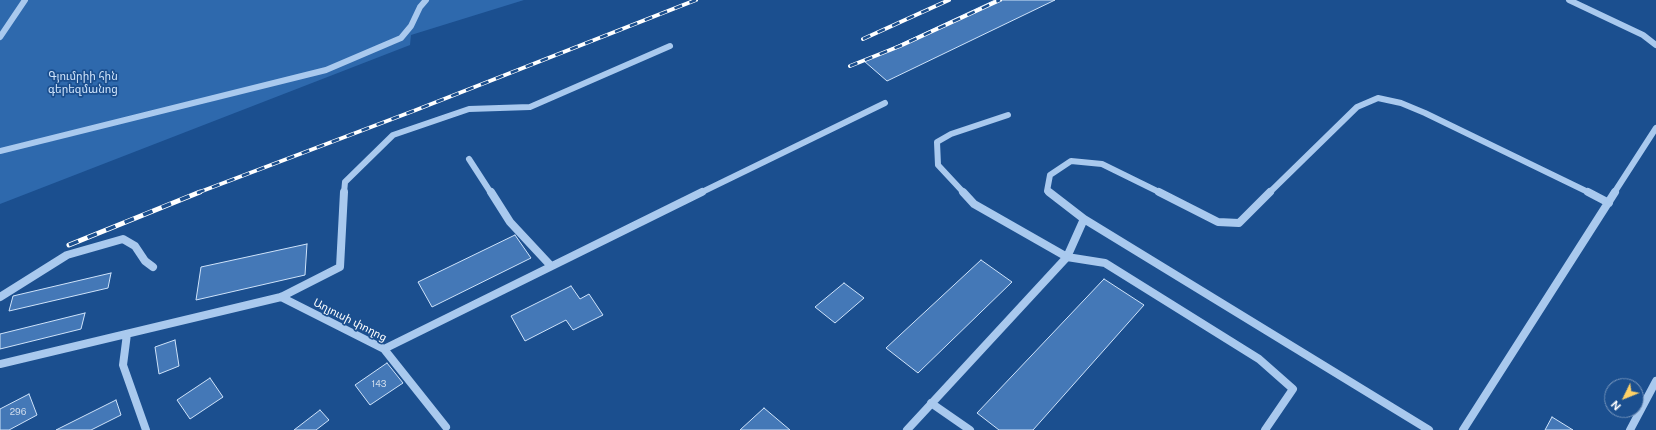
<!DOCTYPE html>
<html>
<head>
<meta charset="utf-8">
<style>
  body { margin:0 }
  #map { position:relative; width:1656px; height:430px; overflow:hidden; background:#1b4f8f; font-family:"Public Sans",sans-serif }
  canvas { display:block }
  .north { position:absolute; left:1604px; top:378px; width:40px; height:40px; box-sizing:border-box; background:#1b4f8f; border:1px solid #7695bc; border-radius:50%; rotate:227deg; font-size:11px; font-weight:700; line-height:16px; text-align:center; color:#fff }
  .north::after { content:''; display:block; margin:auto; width:14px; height:18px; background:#ffd166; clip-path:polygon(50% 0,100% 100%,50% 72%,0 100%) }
</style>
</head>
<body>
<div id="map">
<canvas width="1656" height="430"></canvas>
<div class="north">N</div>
</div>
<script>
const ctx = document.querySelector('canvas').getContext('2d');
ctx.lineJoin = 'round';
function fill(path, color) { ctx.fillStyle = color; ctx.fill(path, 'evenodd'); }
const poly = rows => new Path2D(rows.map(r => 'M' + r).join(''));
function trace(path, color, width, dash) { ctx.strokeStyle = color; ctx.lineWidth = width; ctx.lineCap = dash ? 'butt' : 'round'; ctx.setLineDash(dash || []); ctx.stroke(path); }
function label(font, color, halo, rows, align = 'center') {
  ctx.font = font + ' "Public Sans","Noto Sans Armenian",sans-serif'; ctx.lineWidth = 3.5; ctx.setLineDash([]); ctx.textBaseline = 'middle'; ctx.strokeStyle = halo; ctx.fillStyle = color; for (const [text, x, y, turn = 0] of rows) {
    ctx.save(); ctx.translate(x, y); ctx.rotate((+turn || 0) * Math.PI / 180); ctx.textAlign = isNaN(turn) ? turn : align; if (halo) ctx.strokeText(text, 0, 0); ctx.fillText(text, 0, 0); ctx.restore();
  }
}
fill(poly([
  [0,0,524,0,411,35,410,45,0,204]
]), '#2e69ad');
const building = poly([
  [995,0,1055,0,887,81,864,61,995,0],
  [515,235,531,258,432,307,418,282,515,235],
  [307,244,305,275,196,300,201,267,307,244],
  [981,260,1012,282,918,373,886,348,981,260],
  [111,273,108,288,9,311,13,296,111,273],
  [1104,279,1144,305,1033,430,999,430,977,413,1104,279],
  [844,283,864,298,835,323,815,307,844,283],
  [571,286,580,299,589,294,603,315,573,330,566,320,525,341,511,316,571,286],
  [85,313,81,329,0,349,0,334,85,313],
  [175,340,179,366,159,374,155,347,175,340],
  [387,363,403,383,370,405,355,385,387,363],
  [210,378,223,397,190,419,177,400,210,378],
  [29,394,37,415,9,430,0,430,0,409,29,394],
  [116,400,121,415,91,430,56,430,116,400],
  [764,408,790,430,740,430,764,408],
  [320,410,329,420,316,430,294,430,320,410],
  [1552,417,1573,430,1545,430,1552,417]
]);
fill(building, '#4478b7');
trace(building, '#cfe3fa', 1);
trace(poly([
  [1569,0,1643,35,1656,45],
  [0,37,25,0],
  [0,151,326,70,401,38,411,26,420,7,426,0],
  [469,159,491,193],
  [344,193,345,182,393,135,469,109,530,107,670,46],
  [700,193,885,103],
  [964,193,938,165,937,142,951,134,1008,115],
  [1050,193,1047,191,1050,175,1071,161,1102,164,1161,193],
  [1269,193,1357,107,1378,98,1401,103,1425,113,1590,193],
  [1614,193,1656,128]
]), '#a9c9ee', 6);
trace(poly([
  [491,192,510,222,551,266],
  [963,192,974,204,1067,257,1105,263,1259,359,1293,389,1265,430],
  [1049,192,1084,219],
  [1159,192,1218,222,1239,223,1270,192],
  [1588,192,1609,203],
  [0,297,67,255,123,239,135,246,145,261,153,267],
  [281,297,384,349,446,427],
  [127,334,123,365,146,430],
  [384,349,702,192],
  [0,364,281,297,340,267,344,192],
  [931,403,970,430],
  [907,430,1067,257,1084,219,1429,430],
  [1463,430,1615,192],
  [1630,430,1656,381]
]), '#a9c9ee', 8);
const railFar1 = poly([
  [863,39,949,0],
  [850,66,900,46,1000,0],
  [197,193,416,110,696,0]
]);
const rail = poly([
  [69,245,200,192]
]);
trace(railFar1, '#fff', 4);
trace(rail, '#fff', 5);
trace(railFar1, '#1b4f8f', 2.5, [8]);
trace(rail, '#1b4f8f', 3.5, [10]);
label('9px', '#d0dded', null, [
  ["143",379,384],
  ["296",18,412]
]);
label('11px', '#cfe3fa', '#1b4f8f', [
  ["Գյումրիի հին",83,77],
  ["գերեզմանոց",83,90]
]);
label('11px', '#fff', '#1b4f8f', [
  ["Աղյուսի փողոց",350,320,27]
]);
</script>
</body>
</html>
